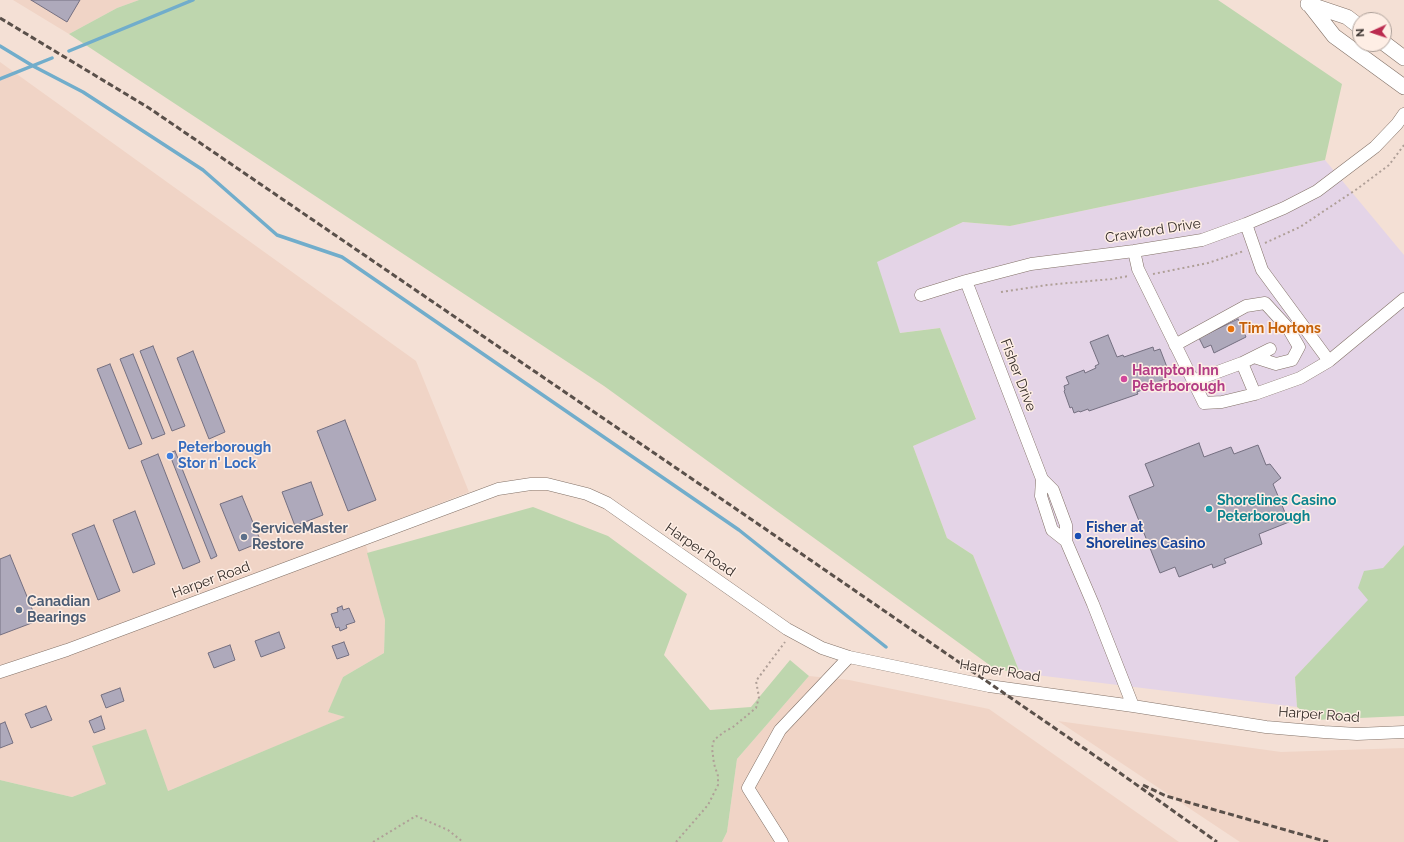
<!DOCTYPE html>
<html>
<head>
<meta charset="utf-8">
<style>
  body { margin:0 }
  #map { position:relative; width:1404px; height:842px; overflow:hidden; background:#f4e0d5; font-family:Raleway,sans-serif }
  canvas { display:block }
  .north { position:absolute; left:1352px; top:12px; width:40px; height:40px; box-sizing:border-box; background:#feeee5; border:1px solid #ada099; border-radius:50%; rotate:267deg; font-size:11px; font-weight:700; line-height:16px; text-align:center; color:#342c28 }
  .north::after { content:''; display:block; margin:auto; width:14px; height:18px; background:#bb2b4f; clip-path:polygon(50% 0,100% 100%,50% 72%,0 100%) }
</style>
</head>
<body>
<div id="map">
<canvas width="1404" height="842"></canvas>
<div class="north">N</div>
</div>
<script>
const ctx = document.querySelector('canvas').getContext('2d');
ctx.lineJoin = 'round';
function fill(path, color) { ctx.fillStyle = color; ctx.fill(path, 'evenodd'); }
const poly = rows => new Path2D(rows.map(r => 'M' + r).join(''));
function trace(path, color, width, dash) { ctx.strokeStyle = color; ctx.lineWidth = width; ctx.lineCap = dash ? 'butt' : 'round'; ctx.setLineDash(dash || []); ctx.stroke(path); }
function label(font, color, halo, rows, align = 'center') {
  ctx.font = font + ' Raleway,sans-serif'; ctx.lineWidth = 3; ctx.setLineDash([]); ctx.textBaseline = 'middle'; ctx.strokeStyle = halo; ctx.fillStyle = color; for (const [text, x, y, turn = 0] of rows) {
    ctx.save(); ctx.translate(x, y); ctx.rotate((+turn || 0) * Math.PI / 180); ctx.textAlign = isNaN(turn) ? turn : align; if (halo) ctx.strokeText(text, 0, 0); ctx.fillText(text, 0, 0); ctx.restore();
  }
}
fill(poly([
  [1325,160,1404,255,1404,545,1383,568,1369,600,1295,677,1297,707,1020,673,973,555,947,538,913,446,976,418,940,328,900,333,876,262,963,222,1010,226]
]), '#e4d4e7');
fill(poly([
  [13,0,139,0,117,8,69,34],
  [0,62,416,361,469,492,363,533,385,620,384,653,343,677,329,712,346,717,168,791,107,784,72,797,0,780],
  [809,676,849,680,989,709,1179,842,722,842,727,832,737,759],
  [1058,721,1281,752,1404,748,1404,842,1240,842]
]), '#f0d4c6');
fill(poly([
  [139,0,1218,0,1342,84,1325,160,1010,226,963,222,877,262,900,333,940,328,976,419,913,446,947,538,973,555,1020,673,995,669,604,386,69,34,117,8],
  [533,507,608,536,687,594,664,655,710,710,751,707,790,660,809,676,737,759,727,832,722,842,0,842,0,780,72,797,106,784,92,746,146,729,168,791,345,717,328,712,343,677,384,653,385,620,367,553],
  [1404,545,1404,716,1314,720,1297,707,1295,677,1368,600,1358,588,1364,571,1383,568]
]), '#bed6ae');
trace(poly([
  [0,46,33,66,83,92,203,170,277,235,342,257,739,530,886,647],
  [69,51,193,0],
  [0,79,52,58]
]), '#71adcb', 3.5);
const building = poly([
  [31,0,80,0,67,22,31,0],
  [1238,319,1246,337,1214,353,1211,345,1204,348,1199,338,1238,319],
  [1108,335,1117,357,1123,355,1124,357,1153,347,1154,351,1160,349,1170,375,1164,377,1165,379,1157,382,1157,384,1137,392,1138,394,1089,411,1088,409,1080,412,1079,411,1074,413,1072,407,1070,408,1064,391,1065,390,1064,386,1069,384,1066,377,1084,370,1085,373,1096,368,1095,366,1099,364,1090,342,1108,335],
  [153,346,185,426,172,431,140,351,153,346],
  [193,351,225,432,209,439,177,358,193,351],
  [133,354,165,434,152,439,120,359,133,354],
  [110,364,142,444,129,449,97,369,110,364],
  [345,420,376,500,348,511,317,431,345,420],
  [1199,443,1204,457,1231,447,1234,454,1258,445,1266,465,1270,464,1281,478,1273,484,1289,522,1259,534,1262,544,1224,559,1226,563,1213,568,1212,564,1179,577,1175,567,1160,573,1129,496,1154,486,1145,464,1199,443],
  [175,451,217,556,211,559,169,453,175,451],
  [158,454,200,562,183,569,141,461,158,454],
  [311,482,323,515,295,526,282,492,311,482],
  [242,496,261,542,239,551,220,504,242,496],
  [135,511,155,564,133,573,113,520,135,511],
  [94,525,120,591,98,600,72,534,94,525],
  [10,555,37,621,0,635,0,559,10,555],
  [342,606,343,610,349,608,355,622,346,625,347,628,340,631,339,627,336,628,331,614,338,612,337,608,342,606],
  [279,632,285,648,261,657,255,641,279,632],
  [344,642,349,655,337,659,332,646,344,642],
  [230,645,235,660,214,668,208,653,230,645],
  [120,688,124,701,106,708,101,695,120,688],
  [46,706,52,720,31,728,25,714,46,706],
  [101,716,105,729,94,733,89,721,101,716],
  [5,722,13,743,0,748,0,724,5,722]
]);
fill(building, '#aea9bb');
trace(building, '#757081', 1);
const minor = poly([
  [1134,251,1138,269,1204,403,1222,402,1255,394,1300,378,1329,361,1262,270,1246,224],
  [966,281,1042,479,1041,496,1052,530,1066,541],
  [921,295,966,281,1031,264,1134,251,1202,240,1246,224,1284,208,1317,191,1375,147,1397,124,1404,114],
  [1175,345,1246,306,1265,303,1288,328,1299,347,1292,360,1276,364,1254,357],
  [1329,361,1404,299],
  [1242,363,1255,394],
  [1193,381,1242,363,1270,349],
  [1042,479,1053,490,1066,525,1066,541,1093,604,1133,706],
  [0,672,67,650,498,489,531,484,547,484,587,494,607,503,787,629,822,648,849,657,989,686,1133,706,1266,727,1324,732,1357,734,1404,732],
  [782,842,748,788,780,730,849,657]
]);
const major = poly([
  [1308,4,1347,17,1360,27],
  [1309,4,1334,36,1404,87],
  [1384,43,1404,58]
]);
trace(minor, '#837268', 13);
trace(major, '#837268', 16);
trace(poly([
  [1265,243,1300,227,1357,189,1389,165,1404,145],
  [1153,274,1208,263,1244,251],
  [1001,292,1047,285,1112,279,1129,276],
  [373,842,416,816,448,830,463,842],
  [676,842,708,805,718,785,718,776,714,764,712,748,714,740,724,732,733,727,756,708,759,697,756,681,785,642]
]), '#af9f97', 2, [2, 3]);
trace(minor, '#fff', 12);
trace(major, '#fff', 15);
trace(poly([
  [0,18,149,108,761,526,1120,773,1217,842],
  [1143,785,1166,796,1187,802,1328,842]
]), '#5a504a', 3, [6, 3]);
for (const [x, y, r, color] of [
  [1231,329,4,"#e8710a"],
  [1124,379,4,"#d1479c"],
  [170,456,4,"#3f7fe0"],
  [1209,509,4,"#0f9aa8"],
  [1078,536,4,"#1a4fb4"],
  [244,537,4,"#5c6f8a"],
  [19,610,4,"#5c6f8a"]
]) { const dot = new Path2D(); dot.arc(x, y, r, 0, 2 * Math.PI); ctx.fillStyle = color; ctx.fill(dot); trace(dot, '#feeee5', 1.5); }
label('14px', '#342c28', '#feeee5', [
  ["Crawford Drive",1153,231,-9],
  ["Fisher Drive",1018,375,69],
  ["Harper Road",700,550,35],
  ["Harper Road",211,580,-20],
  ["Harper Road",1000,671,9],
  ["Harper Road",1319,715,4]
]);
label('bold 14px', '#c56008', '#feeee5', [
  ["Tim Hortons",1239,329]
], 'left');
label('bold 14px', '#b23c85', '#feeee5', [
  ["Hampton Inn",1132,371],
  ["Peterborough",1132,387]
], 'left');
label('bold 14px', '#366cbe', '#feeee5', [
  ["Peterborough",178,448],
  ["Stor n' Lock",178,464]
], 'left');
label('bold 14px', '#0d838f', '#feeee5', [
  ["Shorelines Casino",1217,501],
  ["Peterborough",1217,517]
], 'left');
label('bold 14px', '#164399', '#feeee5', [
  ["Fisher at",1086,528],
  ["Shorelines Casino",1086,544]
], 'left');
label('bold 14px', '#4e5e75', '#feeee5', [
  ["ServiceMaster",252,529],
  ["Restore",252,545],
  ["Canadian",27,602],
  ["Bearings",27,618]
], 'left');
</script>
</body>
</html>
